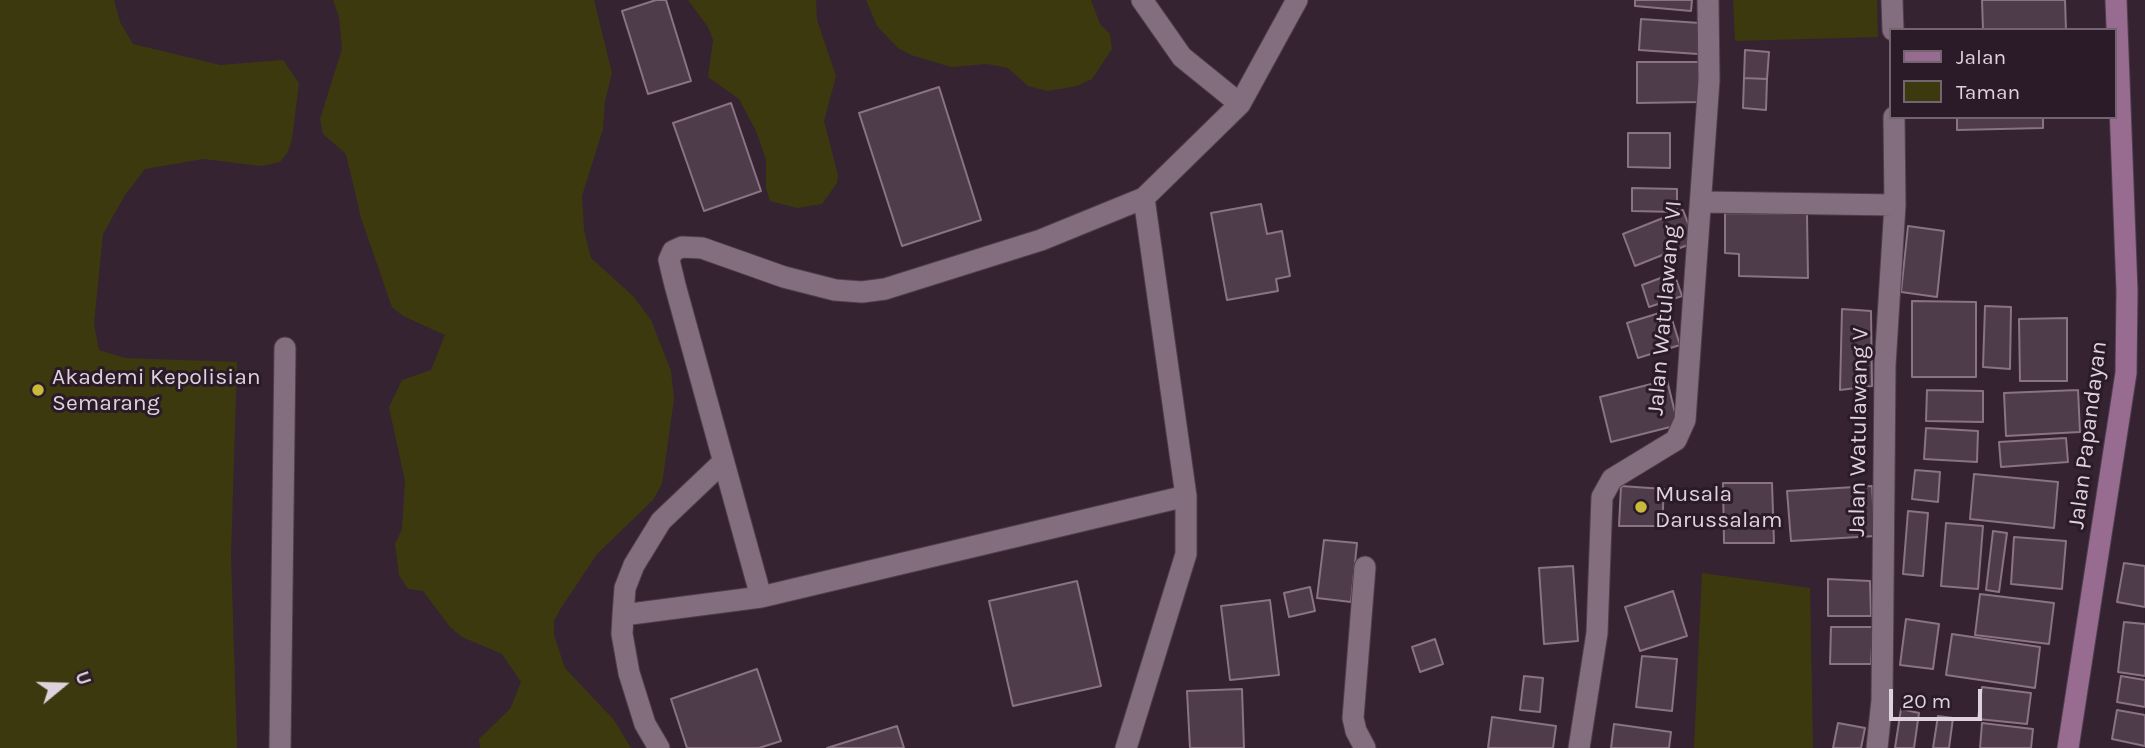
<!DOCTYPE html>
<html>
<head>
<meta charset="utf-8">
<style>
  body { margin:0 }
  #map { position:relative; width:2145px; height:748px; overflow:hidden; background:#352332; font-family:Karla,sans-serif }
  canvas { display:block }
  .legend { position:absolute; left:1889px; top:28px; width:228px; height:91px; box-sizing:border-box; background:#2b1a28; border:2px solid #736470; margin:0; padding:9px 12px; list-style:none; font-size:21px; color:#ded2dc }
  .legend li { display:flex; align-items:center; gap:14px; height:35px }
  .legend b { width:35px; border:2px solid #736470 }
  .north { position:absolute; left:28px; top:650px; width:70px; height:70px; -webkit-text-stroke:5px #2b1a28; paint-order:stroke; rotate:71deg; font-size:19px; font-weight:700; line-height:28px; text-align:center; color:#ded2dc }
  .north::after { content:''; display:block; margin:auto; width:24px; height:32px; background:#ded2dc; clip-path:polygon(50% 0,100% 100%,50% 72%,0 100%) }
  .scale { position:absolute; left:1889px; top:689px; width:93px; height:32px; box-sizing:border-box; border:4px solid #ded2dc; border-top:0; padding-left:9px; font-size:21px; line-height:24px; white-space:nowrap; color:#ded2dc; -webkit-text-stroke:5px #2b1a28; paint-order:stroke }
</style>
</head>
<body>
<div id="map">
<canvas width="2145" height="748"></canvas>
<ul class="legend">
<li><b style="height:9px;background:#986b91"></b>Jalan</li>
<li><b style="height:19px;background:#3d390f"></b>Taman</li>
</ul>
<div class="north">U</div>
<div class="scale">20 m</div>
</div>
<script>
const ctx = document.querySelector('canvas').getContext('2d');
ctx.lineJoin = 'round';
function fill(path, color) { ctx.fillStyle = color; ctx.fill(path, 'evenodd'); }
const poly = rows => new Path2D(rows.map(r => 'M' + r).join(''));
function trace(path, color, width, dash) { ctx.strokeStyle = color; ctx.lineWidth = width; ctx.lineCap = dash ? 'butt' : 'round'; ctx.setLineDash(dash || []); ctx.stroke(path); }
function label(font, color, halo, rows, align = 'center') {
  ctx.font = font + ' Karla,sans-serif'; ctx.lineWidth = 6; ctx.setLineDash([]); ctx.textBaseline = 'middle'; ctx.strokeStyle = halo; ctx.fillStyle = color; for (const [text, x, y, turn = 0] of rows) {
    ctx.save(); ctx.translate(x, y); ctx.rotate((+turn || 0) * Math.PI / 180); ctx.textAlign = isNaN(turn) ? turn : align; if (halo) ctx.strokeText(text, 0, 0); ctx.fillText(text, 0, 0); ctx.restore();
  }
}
fill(poly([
  [0,0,114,0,120,22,133,44,220,65,283,60,299,83,292,139,288,152,280,162,262,166,203,159,145,169,125,195,103,234,94,324,99,350,125,358,237,362,231,555,237,748,0,748],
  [333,0,594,0,612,73,605,101,603,129,582,196,584,230,591,258,633,296,651,320,671,371,674,399,662,484,653,500,597,554,561,608,554,621,554,635,565,668,614,720,631,748,480,748,479,739,510,709,521,682,502,654,462,637,450,627,423,591,408,589,399,575,395,544,402,529,405,481,389,407,402,380,431,370,445,335,403,316,392,307,361,218,346,154,323,134,320,119,342,49,339,17],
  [688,0,816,0,817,20,836,76,824,121,838,175,837,183,822,204,797,208,770,201,766,188,766,160,757,133,739,99,708,77,713,40,708,27],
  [866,0,1091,0,1100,24,1110,34,1112,49,1092,79,1077,86,1048,91,1028,86,1008,68,987,64,951,67,911,55,898,48,877,26],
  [1733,0,1877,0,1878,37,1735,41],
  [1702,573,1810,588,1813,748,1694,748]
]), '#3d390f');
const building = poly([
  [656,0,666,0,691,81,648,94,622,11,656,0],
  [1635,0,1692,0,1691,11,1635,6,1635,0],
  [1982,0,2065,0,2066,30,1983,30,1982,0],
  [1641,19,1700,23,1698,54,1639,50,1641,19],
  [1745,50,1769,52,1767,79,1744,78,1745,50],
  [1637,62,1700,62,1700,102,1637,103,1637,62],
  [1744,78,1767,79,1766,110,1743,108,1744,78],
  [939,87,981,220,902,246,859,113,939,87],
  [731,103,761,191,704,211,673,123,731,103],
  [1957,117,2043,117,2043,128,1957,130,1957,117],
  [1628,133,1670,133,1670,168,1628,167,1628,133],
  [1632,188,1677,189,1677,212,1632,211,1632,188],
  [1261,204,1267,234,1282,231,1290,276,1276,279,1278,291,1227,300,1211,213,1261,204],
  [1683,210,1695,242,1635,266,1623,234,1683,210],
  [1725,213,1807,214,1808,278,1739,276,1739,254,1725,253,1725,213],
  [1908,226,1944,231,1937,297,1901,292,1908,226],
  [1674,273,1682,296,1649,307,1642,285,1674,273],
  [1912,301,1976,302,1976,377,1912,377,1912,301],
  [1985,306,2011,307,2010,369,1983,367,1985,306],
  [1842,309,1871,311,1872,386,1840,390,1842,309],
  [1669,310,1680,345,1638,358,1627,323,1669,310],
  [2067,318,2067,381,2020,381,2019,319,2067,318],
  [1667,380,1678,425,1611,442,1600,397,1667,380],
  [1927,390,1983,391,1983,422,1926,421,1927,390],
  [2078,390,2080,432,2006,436,2004,393,2078,390],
  [1926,428,1978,431,1977,462,1924,459,1926,428],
  [2066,438,2068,462,2001,467,1999,442,2066,438],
  [1915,470,1940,472,1938,502,1912,499,1915,470],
  [1974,474,2058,482,2054,528,1970,519,1974,474],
  [1723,483,1772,483,1774,543,1724,543,1723,483],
  [1621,486,1664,489,1662,526,1619,526,1621,486],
  [1872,486,1875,536,1791,541,1787,491,1872,486],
  [1908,511,1928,513,1923,576,1903,574,1908,511],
  [1946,523,1983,526,1978,589,1941,586,1946,523],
  [1993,531,2007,533,1999,592,1986,590,1993,531],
  [2014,537,2066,541,2062,589,2011,584,2014,537],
  [1324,540,1357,543,1351,602,1317,598,1324,540],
  [2124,563,2145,566,2145,607,2117,602,2124,563],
  [1573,566,1578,641,1544,644,1539,568,1573,566],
  [1828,579,1870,581,1871,616,1828,616,1828,579],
  [1077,581,1101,686,1013,706,989,601,1077,581],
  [1310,587,1315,611,1289,617,1284,593,1310,587],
  [1673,591,1687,636,1640,651,1625,607,1673,591],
  [1980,594,2054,603,2049,644,1975,635,1980,594],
  [1270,600,1279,675,1230,680,1221,606,1270,600],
  [1906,619,1939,624,1933,669,1900,665,1906,619],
  [2124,622,2145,624,2145,676,2118,672,2124,622],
  [1831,627,1873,627,1871,664,1830,664,1831,627],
  [1952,634,2040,647,2035,688,1946,675,1952,634],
  [1435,639,1443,664,1420,672,1412,647,1435,639],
  [1642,656,1677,659,1672,711,1636,707,1642,656],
  [757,669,781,741,759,748,687,748,671,699,757,669],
  [1524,676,1543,678,1540,712,1520,710,1524,676],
  [2121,676,2145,680,2145,707,2117,702,2121,676],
  [1982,687,2031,693,2027,724,1978,719,1982,687],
  [1242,689,1244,748,1190,748,1187,691,1242,689],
  [1901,709,1919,713,1914,748,1895,748,1901,709],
  [2117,710,2145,715,2145,746,2112,739,2117,710],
  [1938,716,1953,718,1949,748,1933,748,1938,716],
  [1492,717,1556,726,1553,748,1488,748,1492,717],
  [1838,723,1865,728,1861,748,1833,748,1838,723],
  [1982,723,2033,729,2031,748,1980,748,1982,723],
  [1614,724,1671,732,1669,748,1611,748,1614,724],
  [897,726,904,748,827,748,897,726]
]);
fill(building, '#4f3c4b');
trace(building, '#897384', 2);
const street = poly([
  [1142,0,1182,57,1240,104],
  [1892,0,1893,30],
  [1701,202,1895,205],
  [1365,567,1353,718,1356,731,1365,748],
  [761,597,675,285,669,260,673,251,682,247,702,248,784,277,835,290,862,292,885,289,1041,240,1144,198],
  [623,615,625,588,634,565,661,521,723,462],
  [280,748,285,348],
  [659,748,645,724,629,673,622,634,623,615,761,597,1186,496],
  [1126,748,1186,554,1186,496,1144,198,1240,104,1297,0],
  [1579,748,1597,633,1602,497,1612,479,1676,440,1685,420,1709,80,1708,0],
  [1877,748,1882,700,1885,365,1895,205,1894,117]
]);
const secondary = poly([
  [2068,748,2126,373,2127,291,2116,0]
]);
trace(street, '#4e3f4c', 23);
trace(secondary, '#4e3f4c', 23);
trace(street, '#836e7f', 21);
trace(secondary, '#986b91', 21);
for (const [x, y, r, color] of [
  [38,390,7,"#c8bb3b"],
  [1641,507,7,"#c8bb3b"]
]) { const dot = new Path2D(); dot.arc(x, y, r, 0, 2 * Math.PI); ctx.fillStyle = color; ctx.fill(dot); trace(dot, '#2b1a28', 2.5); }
label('23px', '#ded2dc', '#2b1a28', [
  ["Jalan Watulawang VI",1665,308,-85],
  ["Jalan Watulawang V",1859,432,-89],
  ["Jalan Papandayan",2088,435,-83]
]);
label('23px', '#ded2dc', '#2b1a28', [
  ["Akademi Kepolisian",52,377],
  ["Semarang",52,403],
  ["Musala",1655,494],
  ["Darussalam",1655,520]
], 'left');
</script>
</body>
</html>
